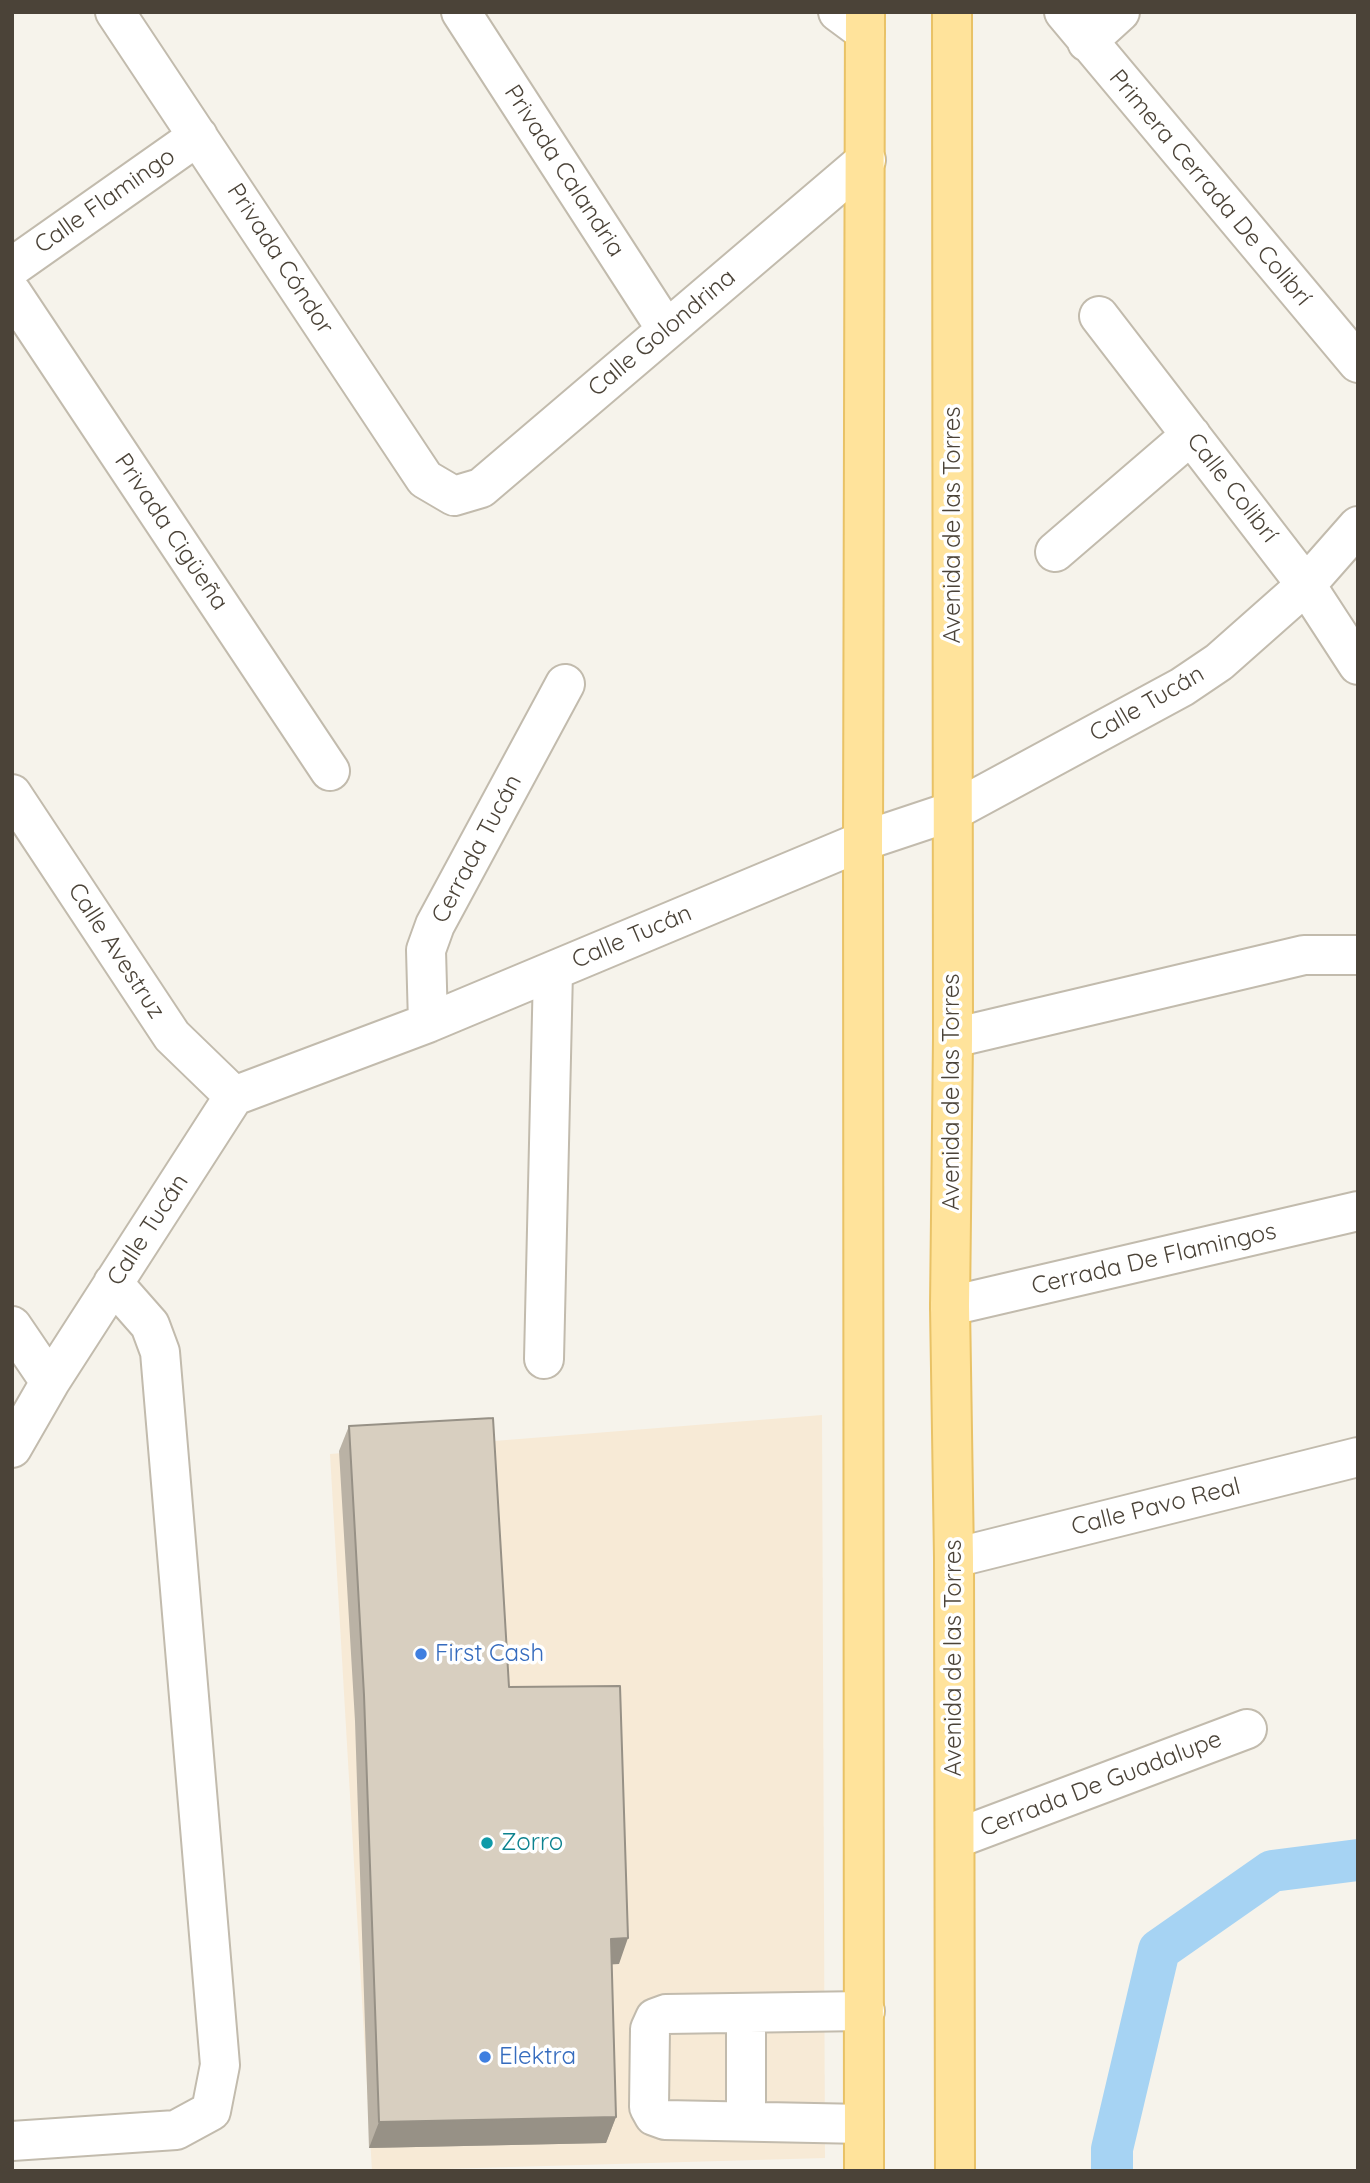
<!DOCTYPE html>
<html>
<head>
<meta charset="utf-8">
<style>
  body { margin:0 }
  #map { position:relative; width:1370px; height:2183px; overflow:hidden; background:#f6f3eb; font-family:Quicksand,sans-serif }
  canvas { display:block }
  .frame { position:absolute; inset:0; border:14px solid #4b4338; pointer-events:none }
</style>
</head>
<body>
<div id="map">
<canvas width="1370" height="2183"></canvas>
<div class="frame"></div>
</div>
<script>
const ctx = document.querySelector('canvas').getContext('2d');
ctx.lineJoin = 'round';
function fill(path, color) { ctx.fillStyle = color; ctx.fill(path, 'evenodd'); }
const poly = rows => new Path2D(rows.map(r => 'M' + r).join(''));
function trace(path, color, width, dash) { ctx.strokeStyle = color; ctx.lineWidth = width; ctx.lineCap = dash ? 'butt' : 'round'; ctx.setLineDash(dash || []); ctx.stroke(path); }
function label(font, color, halo, rows, align = 'center') {
  ctx.font = font + ' Quicksand,sans-serif'; ctx.lineWidth = 7; ctx.setLineDash([]); ctx.textBaseline = 'middle'; ctx.strokeStyle = halo; ctx.fillStyle = color; for (const [text, x, y, turn = 0] of rows) {
    ctx.save(); ctx.translate(x, y); ctx.rotate((+turn || 0) * Math.PI / 180); ctx.textAlign = isNaN(turn) ? turn : align; if (halo) ctx.strokeText(text, 0, 0); ctx.fillText(text, 0, 0); ctx.restore();
  }
}
fill(poly([
  [822,1415,825,2158,372,2171,330,1454]
]), '#f7ead6');
trace(poly([
  [1112,2171,1112,2149,1159,1950,1272,1871,1358,1860]
]), '#a6d3f3', 42);
const minor = poly([
  [115,12,425,479,454,496,481,488,866,160],
  [461,12,666,329],
  [838,12,865,32],
  [1064,12,1358,363],
  [1087,42,1120,12],
  [12,267,198,136],
  [12,293,330,771],
  [1099,316,1306,585,1358,665],
  [1055,552,1191,435],
  [12,794,172,1036,234,1096],
  [428,1023,426,950,435,925,565,684],
  [953,1038,1304,955,1358,955],
  [950,1306,1358,1211],
  [12,1326,50,1382],
  [544,1359,553,971],
  [12,1448,50,1382,234,1096,428,1023,863,841,953,811,1182,687,1219,662,1306,585,1358,526],
  [954,1558,1358,1457],
  [955,1839,1247,1729],
  [746,2121,746,2013],
  [864,2124,665,2120,654,2116,649,2107,650,2029,655,2018,666,2014,865,2011],
  [12,2141,176,2130,211,2111,220,2065,160,1352,150,1325,113,1283]
]);
const major = poly([
  [952,12,953,1038,950,1306,954,1558,955,2171],
  [864,2171,863,841,865,12]
]);
trace(minor, '#c2bbad', 42);
trace(major, '#e9c266', 42);
trace(minor, '#fff', 38);
trace(major, '#ffe39b', 38);
fill(poly([
  [349,1426,509,1687,619,1964,612,1964,616,2117,606,2143,369,2148,355,1721,339,1451]
]), '#bab2a5');
fill(poly([
  [628,1938,619,1964,602,1965,611,1939],
  [616,2117,606,2143,369,2148,379,2122]
]), '#979186');
const building = poly([
  [493,1418,509,1687,620,1686,628,1938,611,1939,616,2117,379,2122,364,1695,349,1426,493,1418]
]);
fill(building, '#d8cfc0');
trace(building, '#979186', 2);
for (const [x, y, r, color] of [
  [421,1654,7,"#3f7fe0"],
  [487,1843,7,"#0f9aa8"],
  [485,2057,7,"#3f7fe0"]
]) { const dot = new Path2D(); dot.arc(x, y, r, 0, 2 * Math.PI); ctx.fillStyle = color; ctx.fill(dot); trace(dot, '#fff', 2.5); }
label('24px', '#4b4338', '#fff', [
  ["Privada Calandria",564,171,57],
  ["Primera Cerrada De Colibrí",1210,188,50],
  ["Calle Flamingo",105,201,-35],
  ["Privada Cóndor",280,259,57],
  ["Calle Golondrina",662,333,-40],
  ["Calle Colibrí",1232,488,52],
  ["Avenida de las Torres",953,525,-90],
  ["Privada Cigüeña",171,532,56],
  ["Calle Tucán",1147,704,-30],
  ["Cerrada Tucán",477,849,-62],
  ["Calle Tucán",632,937,-23],
  ["Calle Avestruz",116,951,57],
  ["Avenida de las Torres",952,1092,-90],
  ["Calle Tucán",148,1230,-57],
  ["Cerrada De Flamingos",1154,1259,-13],
  ["Calle Pavo Real",1156,1507,-14],
  ["Avenida de las Torres",954,1658,-90],
  ["Cerrada De Guadalupe",1101,1784,-21]
]);
label('24px', '#366cbe', '#fff', [
  ["First Cash",435,1654],
  ["Elektra",499,2057]
], 'left');
label('24px', '#0d838f', '#fff', [
  ["Zorro",501,1843]
], 'left');
</script>
</body>
</html>
